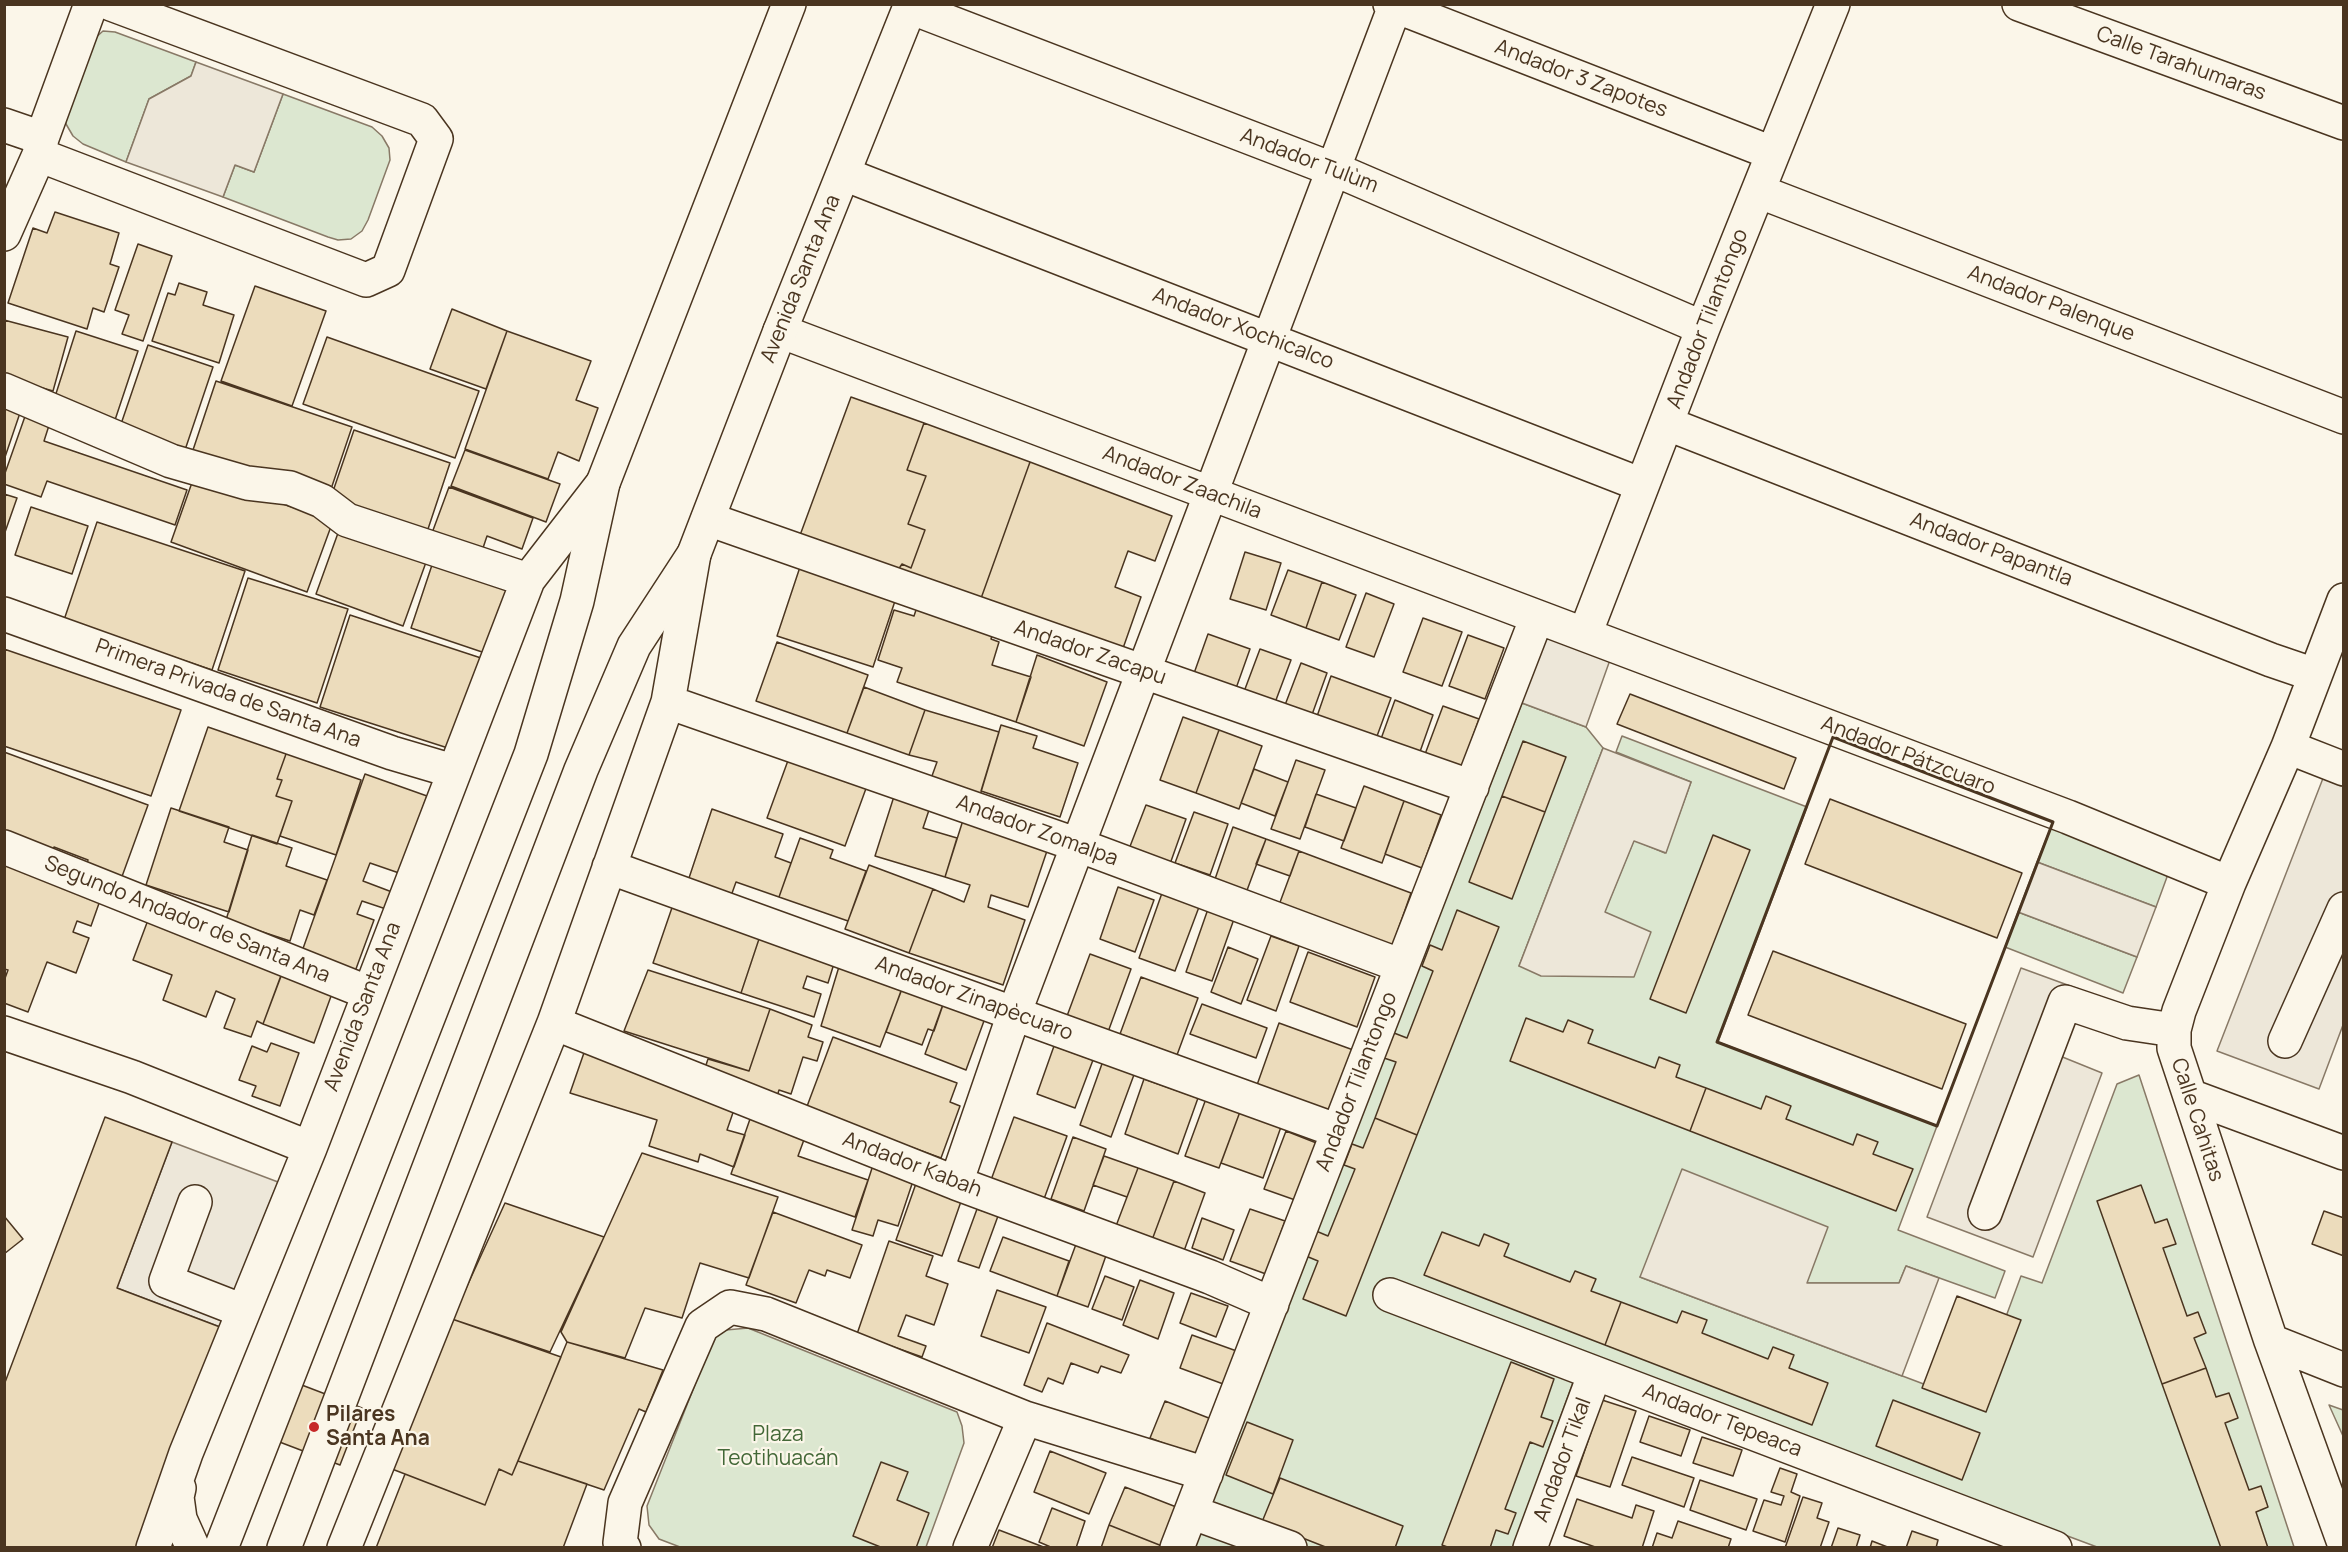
<!DOCTYPE html>
<html>
<head>
<meta charset="utf-8">
<style>
  body { margin:0 }
  #map { position:relative; width:2348px; height:1552px; overflow:hidden; background:#fbf6e9; font-family:Manrope,sans-serif }
  canvas { display:block }
  .frame { position:absolute; inset:0; border:6px solid #4a3520; pointer-events:none }
</style>
</head>
<body>
<div id="map">
<canvas width="2348" height="1552"></canvas>
<div class="frame"></div>
</div>
<script>
const ctx = document.querySelector('canvas').getContext('2d');
ctx.lineJoin = 'round';
function fill(path, color) { ctx.fillStyle = color; ctx.fill(path, 'evenodd'); }
const poly = rows => new Path2D(rows.map(r => 'M' + r).join(''));
function trace(path, color, width, dash) { ctx.strokeStyle = color; ctx.lineWidth = width; ctx.lineCap = dash ? 'butt' : 'round'; ctx.setLineDash(dash || []); ctx.stroke(path); }
function label(font, color, halo, rows, align = 'center') {
  ctx.font = font + ' Manrope,sans-serif'; ctx.lineWidth = 4.5; ctx.setLineDash([]); ctx.textBaseline = 'middle'; ctx.strokeStyle = halo; ctx.fillStyle = color; for (const [text, x, y, turn = 0] of rows) {
    ctx.save(); ctx.translate(x, y); ctx.rotate((+turn || 0) * Math.PI / 180); ctx.textAlign = isNaN(turn) ? turn : align; if (halo) ctx.strokeText(text, 0, 0); ctx.fillText(text, 0, 0); ctx.restore();
  }
}
const green = poly([
  [103,31,115,32,196,62,191,76,149,99,126,162,83,144,73,136,66,124,64,111,93,40,103,31],
  [283,94,372,127,382,136,389,148,390,160,368,220,362,231,351,239,338,240,328,237,223,197,235,165,254,172,283,94],
  [1522,703,1586,727,1603,748,1519,966,1604,913,1634,840,1665,853,1691,782,1616,752,1622,736,1807,807,1718,1042,1937,1126,1898,1230,2005,1271,1995,1298,1906,1266,1899,1283,1807,1283,1640,1277,1974,1403,2021,1276,2042,1283,2117,1084,2139,1075,2294,1547,2097,1547,1583,1355,1513,1547,1193,1548,1522,703],
  [2053,822,2171,866,2156,907,2037,862,2053,822],
  [2018,912,2137,957,2123,993,2005,947,2018,912],
  [748,1328,957,1412,962,1426,964,1443,926,1547,680,1547,659,1539,649,1525,647,1506,713,1339,726,1330,748,1328],
  [2329,1405,2343,1410,2343,1436,2329,1405]
]);
fill(green, '#dce7d0');
trace(green, '#887966', 1.5);
const parking = poly([
  [196,62,283,94,254,172,235,165,223,197,126,162,149,99,191,76,196,62],
  [1537,617,1615,646,1586,727,1506,697,1537,617],
  [1603,748,1691,782,1666,853,1634,841,1605,912,1651,932,1634,977,1541,976,1519,966,1603,748],
  [2334,750,2343,754,2343,1025,2319,1089,2217,1051,2334,750],
  [2037,862,2156,907,2137,957,2018,912,2037,862],
  [2021,968,2084,991,2060,1056,2102,1073,2033,1257,1927,1217,2021,968],
  [172,1142,278,1182,220,1327,117,1288,172,1142],
  [1682,1169,1828,1227,1807,1283,1899,1283,1906,1266,1939,1278,1902,1376,1640,1277,1682,1169]
]);
fill(parking, '#ede7d9');
trace(parking, '#887966', 1.5);
const building = poly([
  [55,212,119,233,110,264,119,267,104,312,93,308,87,329,8,303,33,228,47,233,55,212],
  [138,244,172,256,143,341,122,334,129,315,115,310,138,244],
  [179,283,207,292,203,305,234,315,219,363,152,341,168,293,175,295,179,283],
  [255,286,326,311,292,406,221,381,255,286],
  [452,309,507,331,486,389,430,369,452,309],
  [4,320,68,337,53,391,4,377,4,320],
  [76,331,138,351,114,423,53,403,76,331],
  [507,331,591,361,576,400,598,408,579,461,558,452,548,479,465,449,507,331],
  [327,337,479,391,455,458,303,404,327,337],
  [148,345,213,367,185,450,120,427,148,345],
  [216,381,352,427,328,498,192,453,216,381],
  [851,397,924,423,907,470,926,476,908,524,925,530,911,568,902,564,896,573,799,538,851,397],
  [4,402,22,407,4,460,4,402],
  [29,405,53,413,44,441,187,490,175,525,47,481,41,497,4,484,4,476,29,405],
  [924,423,1030,462,979,604,896,573,902,564,911,568,925,530,908,524,926,476,907,470,924,423],
  [354,430,450,463,424,541,330,500,354,430],
  [465,450,560,484,546,522,451,486,465,450],
  [1030,462,1172,516,1155,561,1128,551,1115,587,1141,597,1121,654,979,604,1030,462],
  [195,474,333,521,307,592,171,542,195,474],
  [449,487,533,518,522,549,487,536,482,551,432,533,449,487],
  [4,494,17,498,4,535,4,494],
  [31,507,88,526,72,574,15,555,31,507],
  [97,522,245,571,212,670,64,620,97,522],
  [342,522,429,554,403,626,316,594,342,522],
  [1245,552,1281,563,1266,610,1230,599,1245,552],
  [434,559,511,585,488,654,411,628,434,559],
  [800,567,896,598,873,667,777,636,800,567],
  [1288,570,1322,582,1306,628,1271,615,1288,570],
  [248,578,348,609,317,703,218,670,248,578],
  [1322,582,1356,595,1339,640,1306,628,1322,582],
  [1366,593,1394,604,1374,657,1346,647,1366,593],
  [918,604,994,629,991,639,999,642,992,665,1031,677,1016,722,897,682,902,668,878,660,894,610,914,616,918,604],
  [350,615,481,658,451,749,320,707,350,615],
  [1423,618,1462,632,1442,686,1403,672,1423,618],
  [1208,634,1250,649,1234,694,1192,679,1208,634],
  [1468,635,1504,648,1485,699,1449,686,1468,635],
  [777,642,868,675,847,733,756,701,777,642],
  [4,649,181,710,151,796,4,746,4,649],
  [1260,649,1291,660,1273,708,1242,697,1260,649],
  [1037,655,1107,682,1084,746,1016,722,1037,655],
  [1301,663,1327,673,1309,723,1282,713,1301,663],
  [1331,676,1391,698,1373,747,1314,725,1331,676],
  [864,687,925,710,909,755,847,733,864,687],
  [1630,694,1796,758,1784,789,1617,724,1630,694],
  [1395,700,1433,715,1416,763,1377,750,1395,700],
  [1443,706,1479,719,1458,778,1421,765,1443,706],
  [925,710,999,732,978,802,928,787,937,762,909,755,925,710],
  [1183,717,1219,730,1196,793,1160,780,1183,717],
  [1001,725,1037,736,1033,748,1078,763,1060,817,981,791,1001,725],
  [208,727,286,754,277,779,282,780,276,796,292,801,277,844,179,811,208,727],
  [1219,730,1262,746,1239,809,1196,793,1219,730],
  [1523,741,1566,757,1545,812,1502,796,1523,741],
  [4,752,148,805,120,882,85,869,88,860,54,847,50,858,4,841,4,752],
  [286,754,361,780,336,855,280,836,292,801,276,796,282,780,277,779,286,754],
  [790,755,868,783,845,846,767,818,790,755],
  [1296,760,1325,770,1300,839,1271,829,1296,760],
  [1254,769,1288,782,1275,816,1241,803,1254,769],
  [365,774,427,796,399,873,370,863,363,881,392,892,386,909,362,901,357,914,374,920,353,977,300,957,365,774],
  [1364,786,1404,801,1382,863,1341,848,1364,786],
  [896,790,932,801,923,828,957,838,945,877,875,856,896,790],
  [1316,794,1356,808,1344,841,1305,827,1316,794],
  [1502,796,1545,812,1512,899,1469,882,1502,796],
  [1830,799,2022,873,1997,938,1805,864,1830,799],
  [1404,801,1441,815,1422,868,1385,854,1404,801],
  [1146,805,1186,819,1170,864,1129,849,1146,805],
  [171,808,229,827,224,842,248,850,229,912,146,885,171,808],
  [712,809,783,834,775,857,791,863,779,897,736,882,731,896,688,881,712,809],
  [1194,812,1228,824,1210,875,1175,863,1194,812],
  [964,817,1049,845,1028,907,991,895,988,907,1025,920,1003,985,909,953,933,889,964,902,970,885,945,877,964,817],
  [1233,827,1266,839,1246,893,1214,882,1233,827],
  [252,835,292,848,286,866,327,880,314,915,300,910,290,941,226,920,252,835],
  [1713,835,1750,850,1686,1013,1650,999,1713,835],
  [800,838,833,850,830,858,866,871,848,921,779,897,800,838],
  [1266,839,1299,851,1290,876,1256,864,1266,839],
  [1299,851,1411,893,1392,947,1279,905,1299,851],
  [4,856,103,892,91,926,77,921,73,932,89,938,76,973,47,962,28,1012,4,1003,4,981,8,970,4,969,4,856],
  [869,865,933,889,909,953,845,929,869,865],
  [1118,887,1154,900,1135,952,1100,939,1118,887],
  [1162,893,1199,907,1175,971,1139,958,1162,893],
  [676,896,761,933,741,993,653,963,676,896],
  [1208,909,1234,919,1212,981,1186,972,1208,909],
  [1457,910,1499,927,1417,1135,1375,1118,1396,1062,1384,1058,1394,1033,1407,1038,1433,971,1422,966,1430,945,1442,950,1457,910],
  [151,912,286,963,263,1024,257,1021,251,1037,224,1028,235,999,216,991,206,1017,163,1000,172,975,133,960,151,912],
  [761,933,836,957,828,983,807,976,803,988,821,994,814,1017,741,993,761,933],
  [1271,936,1299,946,1276,1011,1247,1000,1271,936],
  [1228,947,1258,959,1241,1004,1211,992,1228,947],
  [1773,951,1966,1024,1942,1089,1748,1015,1773,951],
  [1308,952,1375,977,1357,1027,1290,1002,1308,952],
  [1090,954,1131,969,1108,1032,1067,1016,1090,954],
  [841,960,905,981,880,1047,821,1026,841,960],
  [283,970,334,988,314,1043,263,1024,283,970],
  [648,970,770,1009,749,1071,624,1031,648,970],
  [1141,977,1198,998,1177,1055,1120,1034,1141,977],
  [905,980,946,996,934,1031,928,1029,922,1045,886,1032,905,980],
  [946,996,988,1010,966,1070,925,1054,946,996],
  [1202,1004,1267,1028,1256,1058,1190,1034,1202,1004],
  [770,1009,812,1025,808,1037,823,1042,817,1061,803,1057,791,1094,779,1090,776,1100,702,1077,708,1059,749,1071,770,1009],
  [1526,1018,1563,1032,1568,1020,1593,1030,1588,1043,1655,1068,1659,1057,1680,1065,1676,1077,1706,1088,1690,1131,1510,1061,1526,1018],
  [1279,1023,1356,1051,1334,1113,1257,1085,1279,1023],
  [833,1037,957,1083,950,1102,960,1106,941,1158,806,1109,833,1037],
  [271,1043,299,1053,280,1106,252,1096,256,1086,239,1080,252,1046,267,1052,271,1043],
  [1054,1046,1093,1060,1075,1108,1037,1094,1054,1046],
  [586,1047,737,1101,727,1130,745,1135,734,1167,700,1154,698,1162,649,1146,657,1120,570,1093,586,1047],
  [1103,1061,1135,1072,1111,1137,1080,1125,1103,1061],
  [1144,1079,1198,1098,1178,1154,1125,1134,1144,1079],
  [1706,1088,1761,1109,1766,1096,1791,1106,1786,1119,1853,1145,1857,1134,1878,1142,1873,1154,1913,1169,1896,1211,1690,1131,1706,1088],
  [1207,1096,1241,1109,1219,1168,1185,1156,1207,1096],
  [1241,1109,1282,1124,1263,1178,1221,1163,1241,1109],
  [105,1117,172,1142,117,1288,220,1327,137,1548,4,1548,4,1385,105,1117],
  [1014,1117,1067,1136,1044,1199,991,1180,1014,1117],
  [1375,1118,1417,1135,1346,1316,1303,1299,1318,1261,1306,1256,1316,1231,1328,1236,1355,1169,1344,1165,1352,1144,1363,1148,1375,1118],
  [750,1119,805,1137,798,1156,868,1180,855,1217,731,1174,750,1119],
  [1286,1131,1319,1144,1298,1201,1264,1189,1286,1131],
  [1073,1137,1106,1149,1084,1211,1051,1199,1073,1137],
  [642,1153,778,1197,749,1278,700,1263,682,1318,645,1308,625,1358,567,1342,561,1332,642,1153],
  [1104,1156,1138,1168,1127,1197,1093,1185,1104,1156],
  [874,1162,915,1175,898,1226,878,1220,873,1236,852,1230,874,1162],
  [1138,1168,1174,1181,1152,1240,1116,1226,1138,1168],
  [919,1175,965,1190,942,1256,896,1240,919,1175],
  [1174,1181,1205,1193,1184,1251,1152,1240,1174,1181],
  [2141,1185,2155,1223,2167,1219,2176,1244,2163,1248,2187,1316,2198,1312,2206,1333,2194,1338,2206,1368,2162,1384,2097,1201,2141,1185],
  [505,1203,604,1237,550,1352,452,1319,505,1203],
  [977,1209,998,1216,979,1268,958,1261,977,1209],
  [1250,1209,1285,1221,1266,1274,1230,1261,1250,1209],
  [2324,1211,2344,1218,2344,1256,2312,1244,2324,1211],
  [773,1212,862,1245,850,1278,827,1270,825,1276,809,1270,796,1303,746,1285,773,1212],
  [4,1216,23,1239,4,1254,4,1216],
  [1202,1218,1234,1230,1223,1260,1192,1248,1202,1218],
  [1442,1232,1479,1246,1484,1234,1509,1244,1504,1256,1570,1282,1575,1271,1596,1279,1591,1291,1621,1302,1605,1345,1424,1275,1442,1232],
  [1079,1236,1109,1247,1088,1307,1057,1296,1079,1236],
  [1003,1237,1069,1261,1057,1296,990,1271,1003,1237],
  [889,1241,933,1256,926,1276,948,1284,934,1325,906,1315,898,1336,926,1346,922,1357,857,1334,889,1241],
  [1105,1276,1134,1287,1122,1320,1092,1309,1105,1276],
  [1140,1280,1174,1293,1158,1339,1123,1325,1140,1280],
  [997,1290,1046,1307,1029,1353,981,1336,997,1290],
  [1191,1293,1228,1306,1216,1337,1180,1323,1191,1293],
  [1957,1296,2021,1320,1986,1412,1922,1388,1957,1296],
  [1621,1302,1677,1323,1682,1311,1707,1320,1702,1333,1768,1359,1773,1347,1794,1355,1789,1368,1828,1383,1812,1425,1605,1345,1621,1302],
  [452,1319,561,1357,512,1475,499,1469,485,1505,392,1469,452,1319],
  [1047,1323,1129,1355,1121,1373,1101,1366,1098,1373,1071,1363,1063,1384,1048,1378,1042,1392,1024,1385,1047,1323],
  [1192,1335,1245,1354,1234,1388,1180,1368,1192,1335],
  [567,1342,663,1370,646,1412,639,1409,604,1490,518,1461,567,1342],
  [1511,1362,1554,1379,1541,1417,1553,1421,1543,1447,1530,1442,1505,1509,1516,1513,1508,1534,1496,1530,1490,1548,1450,1548,1442,1545,1511,1362],
  [2206,1368,2216,1397,2229,1393,2238,1418,2225,1423,2249,1490,2261,1486,2268,1507,2256,1512,2268,1548,2221,1548,2162,1384,2206,1368],
  [273,1374,362,1408,340,1465,269,1438,273,1374],
  [1602,1400,1636,1411,1610,1487,1576,1476,1602,1400],
  [1893,1400,1980,1433,1962,1480,1876,1446,1893,1400],
  [1165,1401,1219,1422,1204,1459,1150,1438,1165,1401],
  [1649,1416,1690,1430,1681,1456,1640,1442,1649,1416],
  [1247,1422,1293,1440,1273,1494,1226,1475,1247,1422],
  [1702,1437,1742,1450,1733,1476,1693,1463,1702,1437],
  [1050,1451,1106,1473,1089,1514,1034,1492,1050,1451],
  [1632,1457,1694,1478,1684,1507,1622,1485,1632,1457],
  [518,1461,587,1484,563,1548,376,1548,405,1474,485,1505,499,1469,512,1475,518,1461],
  [881,1462,908,1472,897,1500,929,1513,916,1548,883,1548,853,1536,881,1462],
  [1780,1468,1797,1474,1791,1492,1800,1496,1785,1542,1753,1531,1764,1500,1781,1505,1784,1496,1771,1492,1780,1468],
  [1280,1478,1403,1526,1395,1548,1328,1548,1262,1522,1280,1478],
  [1700,1480,1757,1499,1746,1530,1690,1510,1700,1480],
  [1125,1487,1184,1510,1167,1548,1109,1525,1125,1487],
  [1803,1497,1822,1503,1817,1518,1829,1522,1820,1548,1785,1548,1803,1497],
  [1577,1499,1632,1518,1636,1505,1654,1511,1642,1548,1598,1548,1564,1536,1577,1499],
  [1052,1508,1085,1521,1076,1548,1053,1548,1039,1542,1052,1508],
  [1678,1521,1731,1539,1728,1548,1652,1548,1657,1533,1672,1538,1678,1521],
  [1109,1525,1167,1548,1101,1548,1109,1525],
  [1838,1528,1860,1535,1856,1548,1831,1548,1838,1528],
  [999,1530,1046,1548,992,1548,999,1530],
  [1912,1531,1938,1540,1936,1548,1906,1548,1912,1531],
  [1872,1541,1890,1548,1870,1548,1872,1541]
]);
fill(building, '#ecdcbc');
trace(building, '#4a3520', 1.5);
const minor = poly([
  [1390,4,1772,153],
  [2019,4,2344,123],
  [910,7,1350,176,1703,328],
  [4,125,42,138],
  [39,155,366,280,388,270,436,139,422,120,111,4],
  [844,174,1642,485],
  [1758,191,2344,417],
  [4,234,39,155,42,138,91,4],
  [780,331,2068,817,2229,883],
  [4,390,171,461,247,483,290,488,322,501,347,520,528,580],
  [1668,424,2271,660,2315,675],
  [708,519,1472,787],
  [2344,600,2288,747,2229,883,2179,1011,2174,1030,2174,1048,2271,1341,2344,1543],
  [4,614,392,753,453,771],
  [1585,634,1703,328,1833,4],
  [668,702,1078,845,1402,966],
  [2288,747,2344,769],
  [4,847,369,993],
  [609,867,1338,1131],
  [554,1023,956,1183,1210,1277,1272,1304],
  [4,1033,132,1077,310,1148],
  [2285,1041,2344,909],
  [2190,1096,2344,1153],
  [956,1183,1014,1014,1395,6],
  [195,1202,166,1281,243,1311],
  [1985,1213,2065,1002,2127,1023,2174,1030],
  [1390,1295,2055,1548],
  [2271,1341,2344,1370],
  [179,1488,177,1497,180,1519,193,1548],
  [1191,1512,1290,1548],
  [153,1548,186,1453,310,1148,528,580,603,483],
  [344,1548,554,1023,668,702,694,554],
  [624,1548,620,1543,625,1503,702,1326,730,1307,766,1314,1025,1418,1206,1474],
  [970,1548,1025,1418],
  [1177,1548,1537,617],
  [1530,1548,1595,1373]
]);
const major = poly([
  [221,1548,531,754,577,601,603,483,789,4],
  [284,1548,581,770,634,646,694,554,780,331,911,4]
]);
trace(minor, '#4a3520', 36);
trace(major, '#4a3520', 36);
trace(minor, '#fbf6e9', 33);
trace(major, '#fbf6e9', 33);
trace(poly([
  [1833,737,2053,822,1937,1126,1717,1042,1833,737]
]), '#4a3520', 3);
for (const [x, y, r, color] of [
  [314,1427,6,"#c62828"]
]) { const dot = new Path2D(); dot.arc(x, y, r, 0, 2 * Math.PI); ctx.fillStyle = color; ctx.fill(dot); trace(dot, '#fbf6e9', 2); }
label('21px', '#4a3520', '#fbf6e9', [
  ["Calle Tarahumaras",2181,64,20],
  ["Andador 3 Zapotes",1581,79,21],
  ["Andador Tulùm",1309,161,21],
  ["Avenida Santa Ana",801,279,-68],
  ["Andador Palenque",2051,304,21],
  ["Andador Tilantongo",1708,319,-69],
  ["Andador Xochicalco",1243,329,21],
  ["Andador Zaachila",1182,483,21],
  ["Andador Papantla",1991,550,21],
  ["Andador Zacapu",1090,653,19],
  ["Primera Privada de Santa Ana",228,694,20],
  ["Andador Pátzcuaro",1908,756,21],
  ["Andador Zomalpa",1037,831,20],
  ["Segundo Andador de Santa Ana",187,920,22],
  ["Andador Zinapècuaro",974,999,20],
  ["Avenida Santa Ana",363,1007,-69],
  ["Andador Tilantongo",1357,1082,-69],
  ["Calle Cahitas",2197,1120,72],
  ["Andador Kabah",912,1165,21],
  ["Andador Tepeaca",1722,1421,21],
  ["Andador Tikal",1563,1460,-70]
]);
label('bold 21px', '#4a3520', '#fbf6e9', [
  ["Pilares",326,1415],
  ["Santa Ana",326,1439]
], 'left');
label('21px', '#436837', '#fbf6e9', [
  ["Plaza",778,1435],
  ["Teotihuacán",778,1459]
]);
</script>
</body>
</html>
